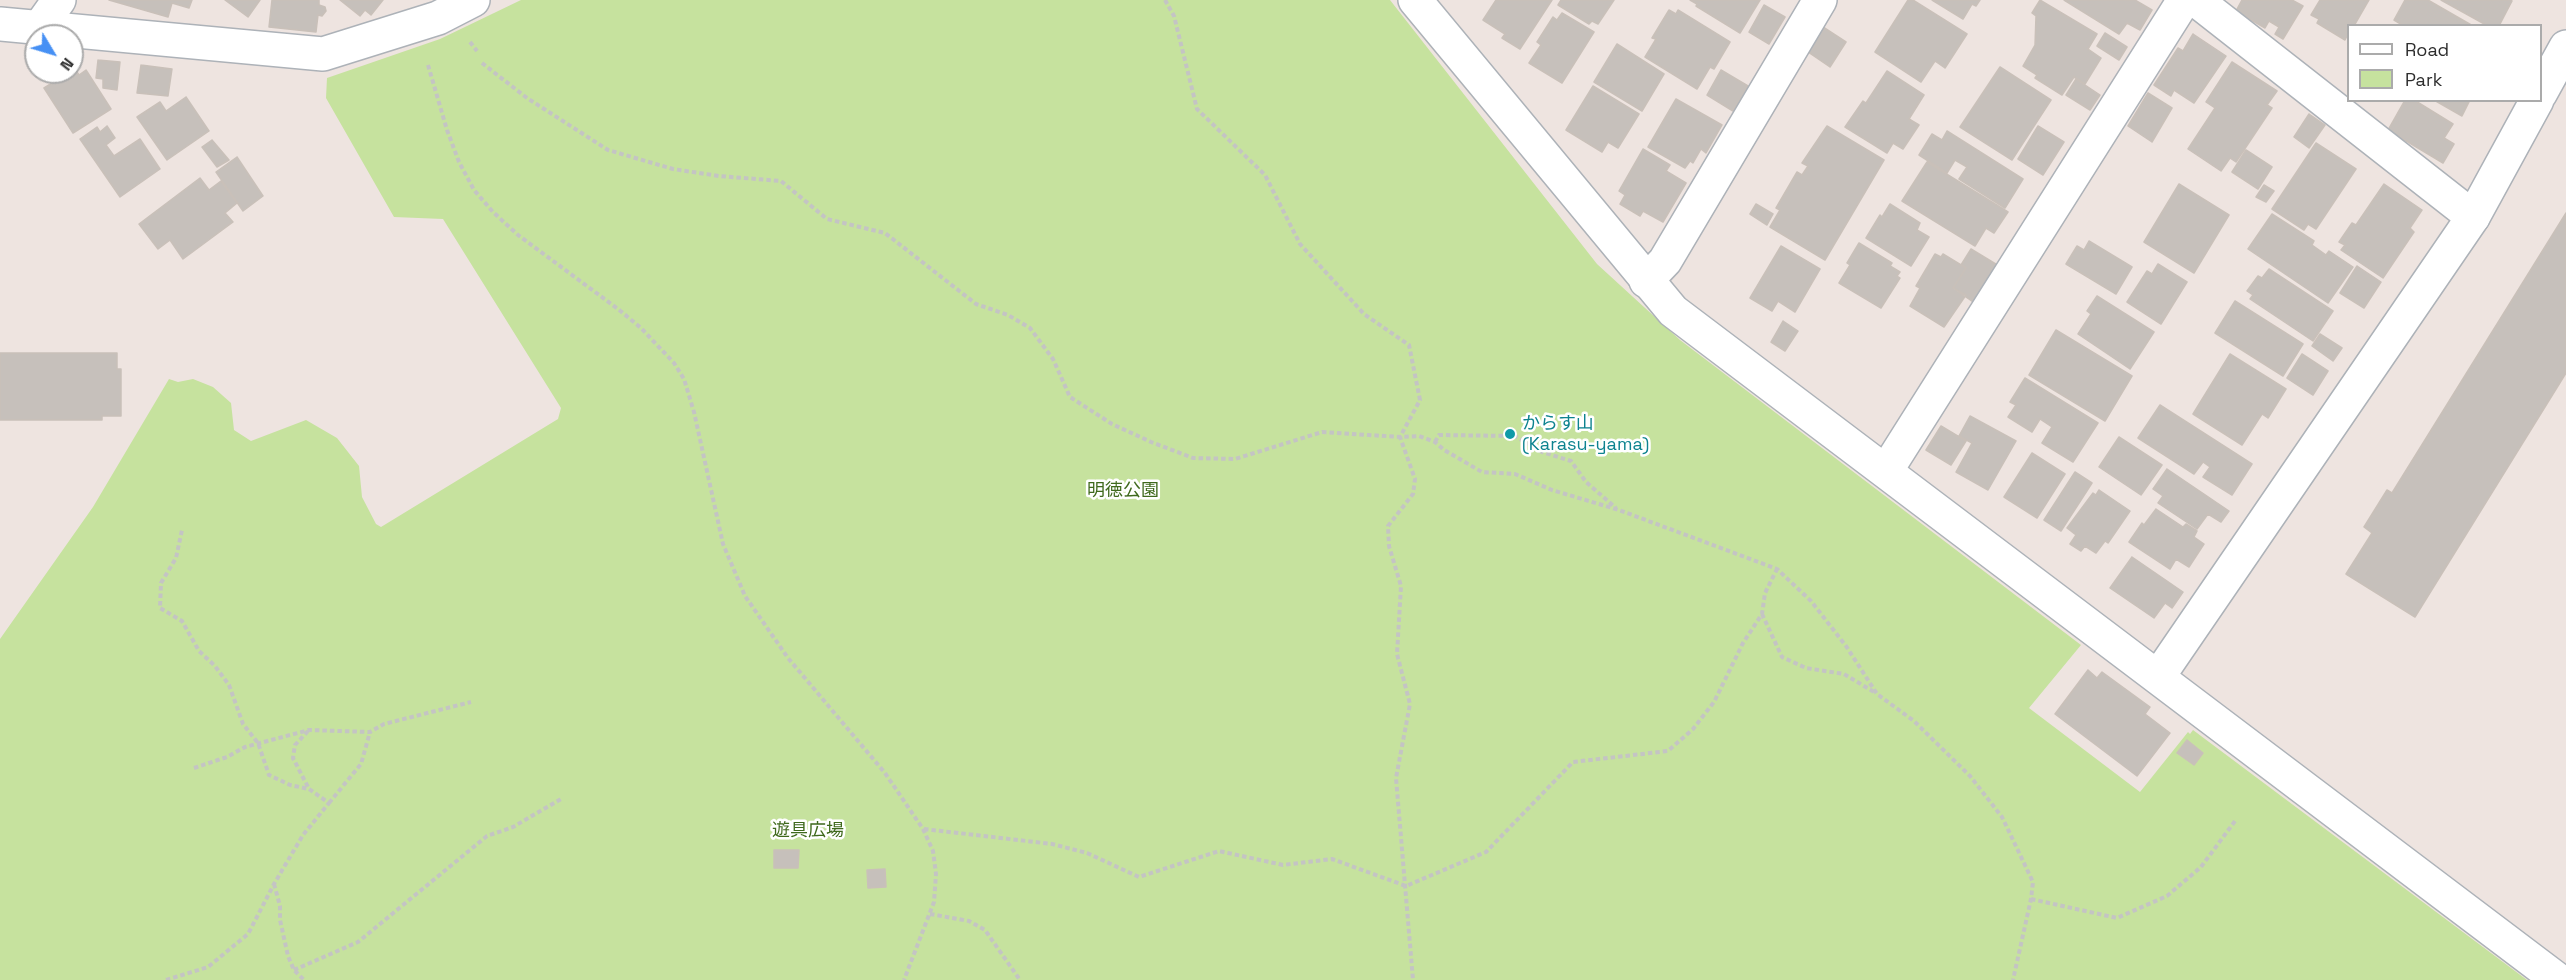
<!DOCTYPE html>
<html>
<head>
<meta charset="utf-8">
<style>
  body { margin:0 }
  #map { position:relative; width:2566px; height:980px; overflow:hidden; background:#eee4e0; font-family:"Space Grotesk",sans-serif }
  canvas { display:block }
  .legend { position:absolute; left:2347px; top:24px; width:195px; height:78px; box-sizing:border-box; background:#fff; border:2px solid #ababab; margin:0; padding:8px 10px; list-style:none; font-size:18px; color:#2d2d2d }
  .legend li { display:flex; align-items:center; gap:12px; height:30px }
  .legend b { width:30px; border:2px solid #ababab }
  .north { position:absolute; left:24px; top:24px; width:60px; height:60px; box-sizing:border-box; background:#fff; border:2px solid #ababab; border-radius:50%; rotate:128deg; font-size:16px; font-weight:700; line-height:24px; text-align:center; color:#2d2d2d }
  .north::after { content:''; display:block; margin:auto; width:21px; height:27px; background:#4690f4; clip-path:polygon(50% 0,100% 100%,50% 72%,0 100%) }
</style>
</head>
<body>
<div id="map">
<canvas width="2566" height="980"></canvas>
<ul class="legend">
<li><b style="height:8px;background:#fff"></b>Road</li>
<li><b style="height:16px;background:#c6e29e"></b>Park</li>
</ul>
<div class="north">N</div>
</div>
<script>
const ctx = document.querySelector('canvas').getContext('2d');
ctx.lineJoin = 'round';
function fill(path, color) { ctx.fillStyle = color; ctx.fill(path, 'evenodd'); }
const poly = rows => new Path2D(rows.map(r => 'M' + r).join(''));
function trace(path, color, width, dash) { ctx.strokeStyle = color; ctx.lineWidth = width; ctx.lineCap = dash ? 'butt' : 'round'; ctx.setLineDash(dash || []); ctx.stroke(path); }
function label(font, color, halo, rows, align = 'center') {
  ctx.font = font + ' "Space Grotesk","Noto Sans JP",sans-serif'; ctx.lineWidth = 5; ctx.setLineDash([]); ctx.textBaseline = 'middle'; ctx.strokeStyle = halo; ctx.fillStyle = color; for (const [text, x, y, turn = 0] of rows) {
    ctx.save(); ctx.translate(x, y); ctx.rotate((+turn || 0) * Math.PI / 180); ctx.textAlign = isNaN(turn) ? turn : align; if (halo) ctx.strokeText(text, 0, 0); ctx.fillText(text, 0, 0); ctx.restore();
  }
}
fill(poly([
  [521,0,1390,0,1597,264,1680,340,2081,645,2029,708,2140,792,2188,732,2190,734,2193,730,2527,980,0,980,0,639,93,507,169,379,178,382,193,379,213,387,231,403,234,430,251,441,306,420,337,438,359,466,362,497,376,524,381,527,558,419,561,408,443,219,394,217,326,98,327,78,440,39]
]), '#c6e29e');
const building = poly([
  [109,0,192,0,189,8,172,3,168,17,109,0],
  [225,0,260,0,248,17,225,0],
  [272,0,319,0,319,5,325,7,326,11,322,16,318,15,316,32,269,27,272,0],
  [340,0,383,0,371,15,365,10,360,16,340,0],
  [1496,0,1552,0,1520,49,1502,38,1505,34,1483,20,1496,0],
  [1561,0,1614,0,1598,24,1592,21,1589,24,1558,5,1561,0],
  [1690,0,1760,0,1740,33,1696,6,1697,4,1690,0],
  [1908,0,1913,0,1967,34,1945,68,1935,61,1921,82,1875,52,1908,0],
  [1932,0,1980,0,1976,6,1972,4,1963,19,1932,0],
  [2040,0,2097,34,2088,49,2101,58,2085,84,2074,77,2062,95,2035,78,2037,75,2023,66,2035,45,2036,16,2032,13,2040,0],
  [2064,0,2135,0,2152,10,2140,30,2127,23,2119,34,2064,0],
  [2242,0,2292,0,2303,6,2283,39,2275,34,2279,27,2269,21,2265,28,2236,11,2242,0],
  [2320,0,2369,0,2354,26,2348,26,2348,34,2345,40,2317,23,2319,19,2311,15,2320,0],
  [2405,0,2428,0,2473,26,2404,26,2394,20,2405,0],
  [2441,0,2510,0,2512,1,2499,26,2488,26,2441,0],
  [1764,5,1785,17,1769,44,1749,32,1764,5],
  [1669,10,1676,14,1678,10,1730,42,1714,69,1710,67,1697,89,1645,57,1656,39,1652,38,1669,10],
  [1562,13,1594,32,1562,83,1529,63,1541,45,1537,42,1553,17,1557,20,1562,13],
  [1823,27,1846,42,1830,67,1808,52,1823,27],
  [2105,33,2127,47,2119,60,2097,46,2105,33],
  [2193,34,2226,56,2194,103,2174,90,2171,96,2154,85,2178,48,2183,51,2193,34],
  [1617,44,1664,74,1642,111,1594,82,1617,44],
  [98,60,120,62,117,90,103,88,103,79,96,78,98,60],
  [2232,62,2277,91,2267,105,2272,108,2236,162,2230,158,2221,171,2188,149,2215,108,2206,102,2232,62],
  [141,65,172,69,168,96,137,93,141,65],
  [2000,67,2051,100,2012,160,1960,127,2000,67],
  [75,69,79,75,86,70,111,109,73,133,44,88,75,69],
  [1721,70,1748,86,1733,111,1707,95,1721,70],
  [1887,71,1924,95,1909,119,1919,125,1903,149,1893,143,1887,153,1845,127,1863,101,1866,103,1887,71],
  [2076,79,2100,95,2090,110,2066,95,2076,79],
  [1593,86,1639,114,1618,148,1608,142,1602,152,1566,130,1593,86],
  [2148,93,2172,108,2152,142,2128,126,2148,93],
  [186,97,209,131,167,160,137,117,160,102,166,111,186,97],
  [1676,99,1722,125,1706,153,1701,149,1693,163,1690,161,1685,168,1648,147,1676,99],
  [2405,100,2414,100,2453,124,2444,138,2454,144,2443,163,2388,130,2405,100],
  [2434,100,2470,100,2462,116,2434,100],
  [2309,114,2325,125,2309,148,2294,137,2309,114],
  [107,126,115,138,106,145,114,156,140,139,160,169,120,197,80,139,97,127,100,132,107,126],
  [1827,126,1884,160,1825,260,1770,227,1780,210,1776,208,1797,172,1802,175,1808,166,1802,163,1827,126],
  [2038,126,2064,142,2043,175,2018,159,2038,126],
  [1947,131,2023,179,2005,208,1959,179,1967,167,1955,160,1947,173,1919,155,1932,134,1942,140,1947,131],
  [212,140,229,160,217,167,202,147,212,140],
  [2316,143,2356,169,2316,229,2308,224,2304,230,2272,209,2316,143],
  [1643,149,1670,165,1666,171,1686,183,1663,222,1643,211,1640,216,1620,204,1625,195,1619,191,1643,149],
  [2246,150,2272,167,2258,189,2232,172,2246,150],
  [237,157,263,196,243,211,216,172,237,157],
  [1927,162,2008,212,1994,233,1986,228,1975,246,1902,201,1927,162],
  [200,178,209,190,221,181,237,203,225,213,233,222,183,259,170,240,158,249,139,224,200,178],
  [2179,184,2229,215,2194,273,2144,242,2179,184],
  [2384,184,2422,210,2410,228,2414,232,2383,278,2341,250,2345,245,2339,242,2352,223,2356,225,2384,184],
  [2264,185,2274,191,2266,202,2256,197,2264,185],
  [1756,204,1773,214,1767,225,1750,214,1756,204],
  [1890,204,1920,223,1917,230,1929,237,1911,266,1866,238,1880,215,1882,217,1890,204],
  [2566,213,2566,373,2415,617,2346,574,2372,533,2364,527,2387,490,2392,493,2566,213],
  [2272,214,2314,241,2312,245,2326,255,2329,251,2353,267,2328,303,2248,249,2272,214],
  [2089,241,2132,267,2116,294,2066,264,2077,246,2084,250,2089,241],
  [1859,243,1892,263,1890,266,1900,272,1897,276,1900,278,1881,308,1839,283,1850,265,1847,263,1859,243],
  [1781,246,1820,269,1795,312,1778,301,1772,311,1750,298,1781,246],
  [1971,249,1999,266,1976,304,1953,288,1966,268,1961,265,1971,249],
  [1935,254,1941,257,1943,254,1966,268,1953,288,1966,295,1944,327,1910,306,1920,288,1916,286,1935,254],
  [2158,264,2187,282,2161,324,2127,302,2147,271,2152,274,2158,264],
  [2357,266,2381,282,2364,308,2340,293,2357,266],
  [2269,269,2333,311,2313,341,2250,299,2253,295,2247,291,2258,276,2262,278,2269,269],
  [2097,296,2154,332,2130,369,2078,334,2091,314,2087,311,2097,296],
  [2235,301,2303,344,2283,376,2215,333,2235,301],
  [1783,321,1798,331,1785,351,1771,342,1783,321],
  [2056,330,2132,376,2105,421,2029,375,2056,330],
  [2320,334,2342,348,2333,361,2312,346,2320,334],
  [0,353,117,353,117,369,121,369,121,416,102,416,102,420,0,420,0,353],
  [2230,354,2286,389,2268,418,2262,414,2242,445,2193,414,2230,354],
  [2302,354,2328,371,2313,395,2287,378,2302,354],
  [2025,378,2098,423,2073,462,2042,443,2052,427,2040,419,2032,432,2008,417,2016,405,2010,402,2025,378],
  [2160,405,2252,464,2232,495,2203,477,2210,467,2203,462,2194,474,2138,438,2160,405],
  [1970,416,2016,441,1988,490,1956,472,1972,443,1959,436,1970,416],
  [1941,426,1966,441,1951,465,1926,450,1941,426],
  [2119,437,2162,465,2141,495,2099,467,2119,437],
  [2032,453,2065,474,2037,518,2004,497,2032,453],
  [2167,469,2229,511,2221,522,2208,514,2197,529,2158,503,2163,496,2153,489,2167,469],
  [2075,472,2092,483,2061,531,2044,520,2075,472],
  [2099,490,2130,511,2108,543,2105,541,2096,553,2085,546,2081,551,2070,544,2076,535,2067,528,2093,493,2096,495,2099,490],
  [2156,509,2183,527,2186,524,2197,531,2194,537,2204,544,2189,567,2176,559,2170,569,2129,542,2142,523,2144,525,2156,509],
  [2132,557,2183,592,2172,608,2165,603,2154,618,2110,588,2132,557],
  [2088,670,2097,678,2102,672,2150,707,2145,714,2170,733,2137,776,2055,714,2088,670],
  [2187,740,2203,753,2194,765,2177,753,2187,740],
  [774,850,799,850,798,868,774,868,774,850],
  [885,869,886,887,868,888,867,870,885,869]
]);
fill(building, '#c6c0bb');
trace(building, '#c9c0b9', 1.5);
const street = poly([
  [2196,0,2473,217],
  [39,28,59,0],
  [1646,281,1665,261,1820,0],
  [1886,471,2184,0]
]);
const secondary = poly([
  [1415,0,1673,311,2558,980],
  [0,24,323,54,438,18,473,0],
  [2540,94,2566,47],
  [2158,677,2473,217,2537,100]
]);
trace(street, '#adb2b8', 36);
trace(secondary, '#adb2b8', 36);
trace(poly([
  [1165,0,1174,16,1197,109,1265,175,1300,244,1364,314,1409,345,1420,400,1400,437,1415,479,1413,494,1388,526,1389,546,1401,586,1397,654,1410,704,1396,778,1413,980],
  [470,42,477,51],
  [482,63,527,98,608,150,673,169,719,176,781,181,827,219,885,233,976,304,1008,315,1030,328,1053,359,1070,397,1112,424,1151,442,1193,458,1235,459,1322,432,1400,437,1419,436,1435,442,1444,450,1482,472,1515,474,1552,490,1619,510,1777,569,1811,601,1846,646,1877,694,1914,721,1970,776,2002,817,2033,882,2031,899,2013,980],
  [428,65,447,130,459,162,474,190,493,212,518,235,618,309,641,328,674,363,684,379,694,412,723,544,745,596,788,658,885,773,923,829,933,851,936,874,934,902,904,980],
  [1435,442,1439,435,1515,436,1542,452,1571,461,1586,482,1616,508],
  [1762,614,1782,657,1806,668,1844,674,1874,692],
  [308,731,295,745,293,758,309,789],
  [194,768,227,757,245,747,309,730,370,732,384,724,471,702],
  [329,803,361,764,370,732],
  [924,829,1052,844,1087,853,1139,877,1219,851,1283,865,1332,859,1406,886,1486,852,1573,762,1668,751,1693,729,1714,702,1743,643,1762,614,1765,593,1777,569],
  [274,884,280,906,280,920,288,956,294,970,304,980],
  [2031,899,2117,918,2167,896,2201,867,2235,821],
  [930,914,969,921,985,930,1020,980],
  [294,970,358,942,487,836,513,827,561,799],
  [166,980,208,967,248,934,274,884,303,835,329,803,309,789,290,785,269,775,258,743,243,724,229,685,215,666,199,651,182,621,160,608,161,583,176,558,182,530]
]), '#c4c4c4', 4, [4.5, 3]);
trace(street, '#fff', 33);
trace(secondary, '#fff', 33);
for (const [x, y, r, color] of [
  [1510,434,6,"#0f9aa8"]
]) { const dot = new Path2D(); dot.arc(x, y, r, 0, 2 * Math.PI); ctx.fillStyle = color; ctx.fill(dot); trace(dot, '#fff', 2); }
label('18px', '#0d838f', '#fff', [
  ["からす山",1522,424],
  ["(Karasu-yama)",1522,445]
], 'left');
label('18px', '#3f691d', '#fff', [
  ["明徳公園",1123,491],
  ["遊具広場",808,831]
]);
</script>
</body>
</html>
